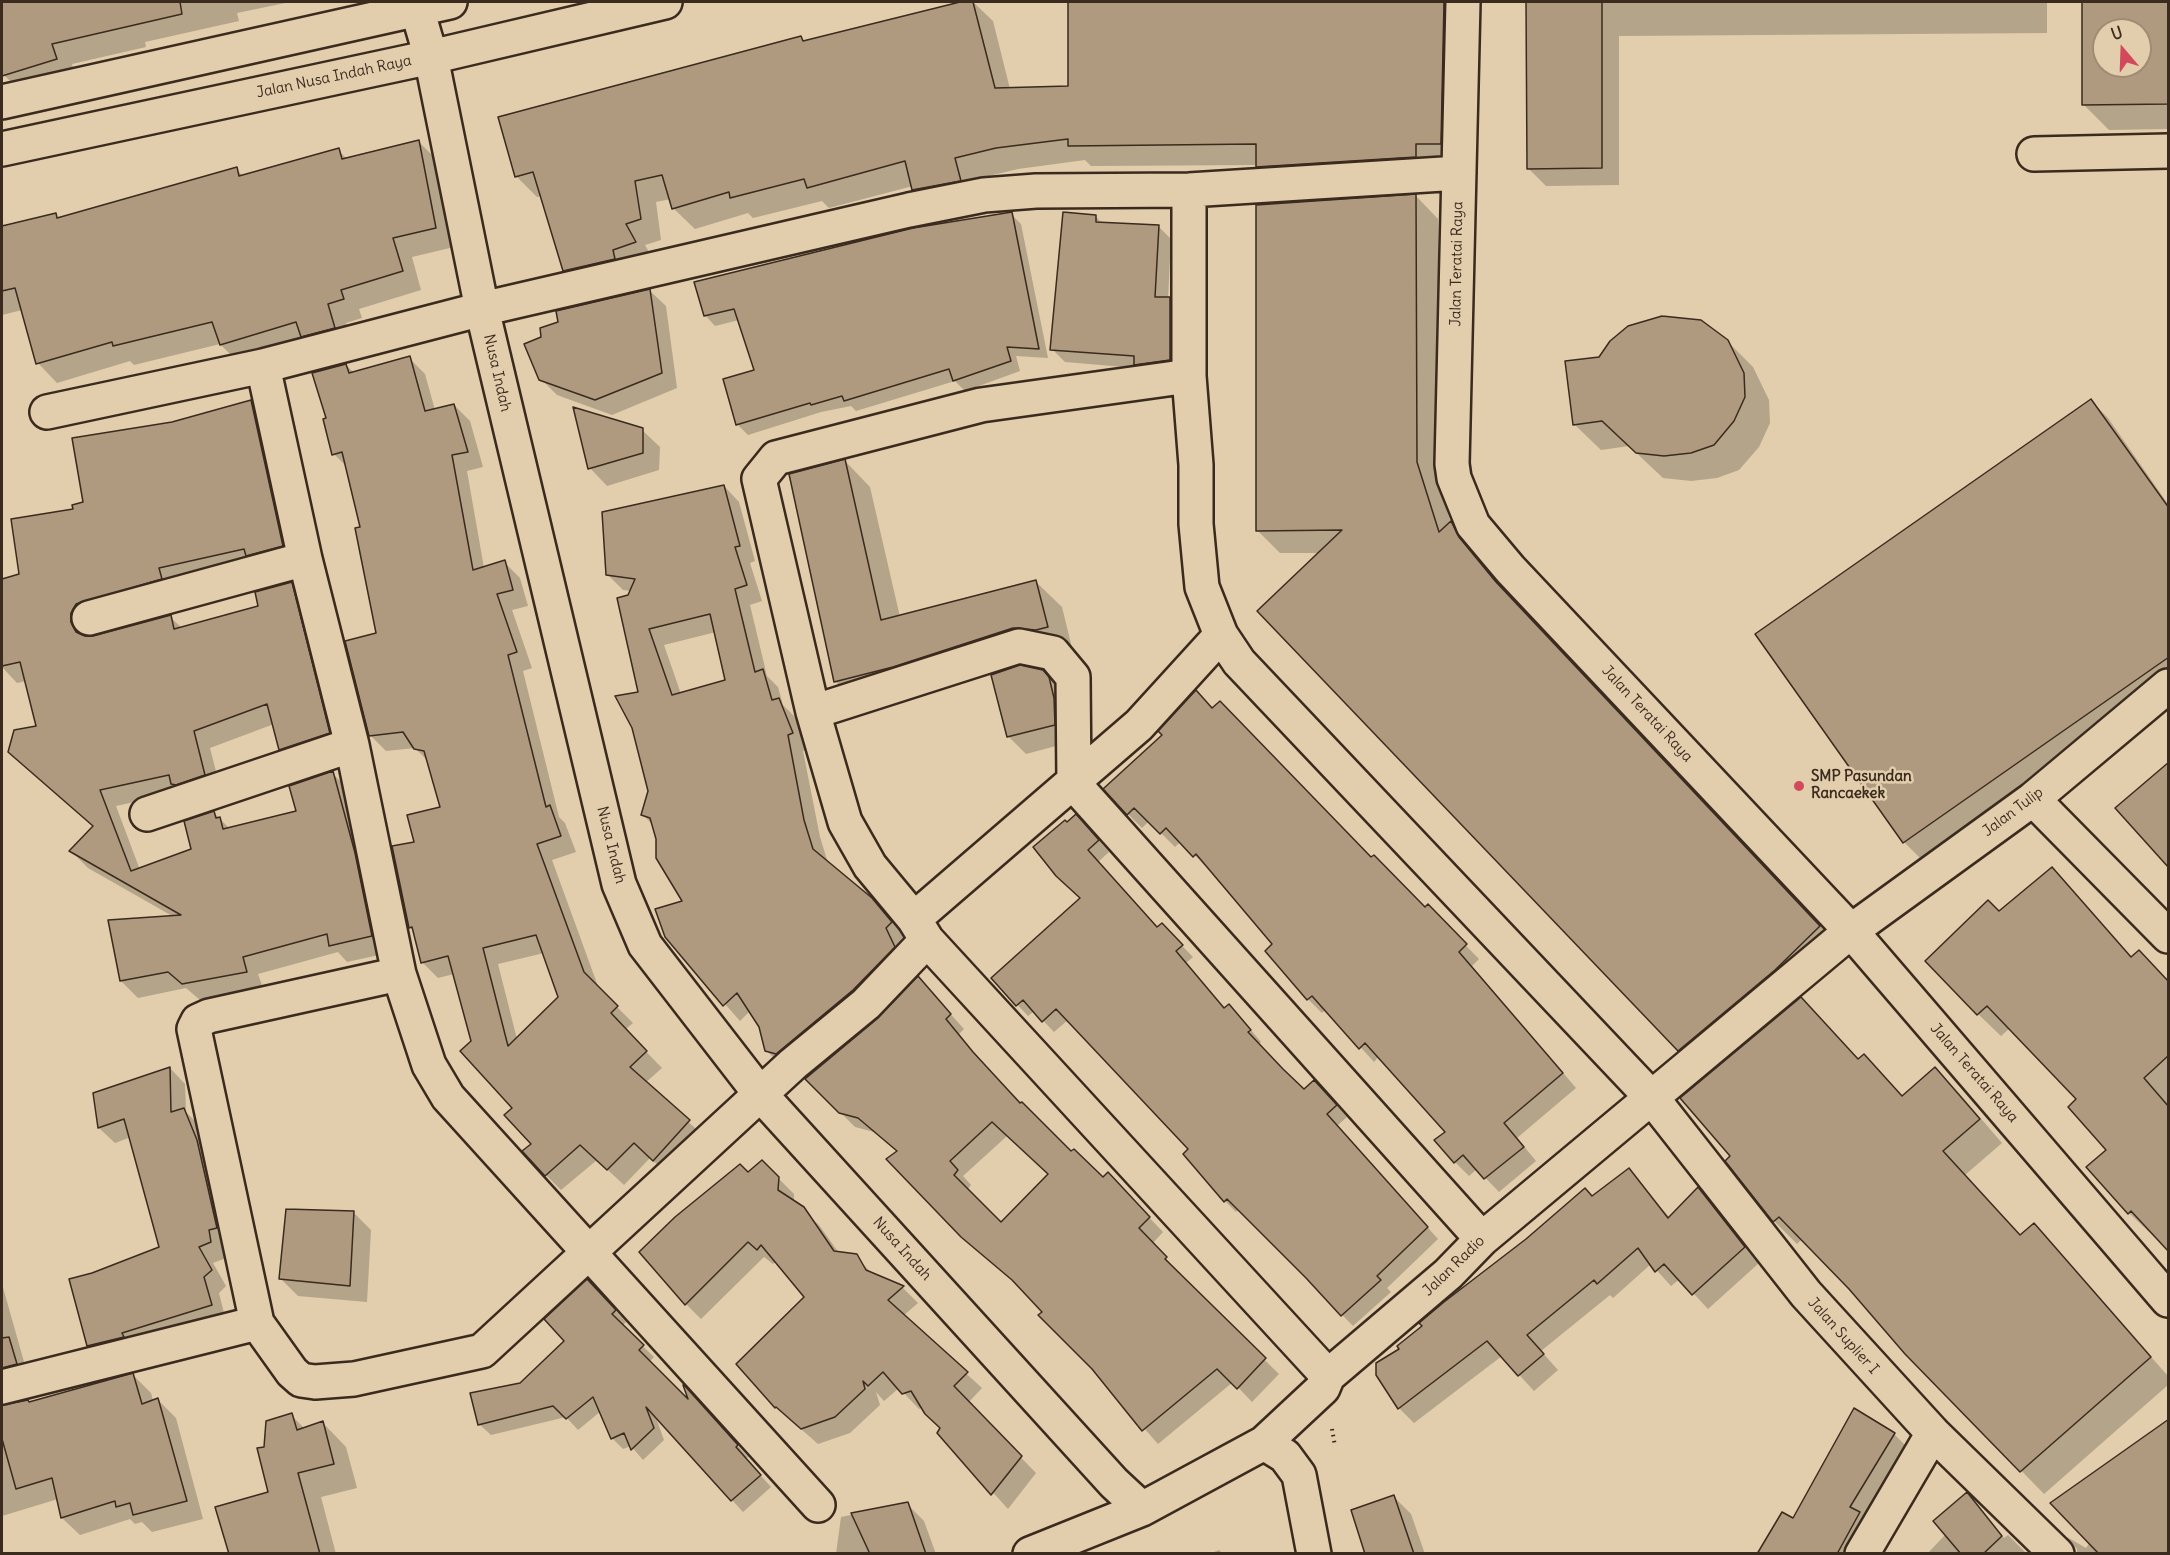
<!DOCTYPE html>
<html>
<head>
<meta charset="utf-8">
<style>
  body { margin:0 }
  #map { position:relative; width:2170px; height:1555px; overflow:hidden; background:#e2cdac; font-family:Delius,sans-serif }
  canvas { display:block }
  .frame { position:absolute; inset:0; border:3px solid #3b2a1e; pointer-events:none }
  .north { position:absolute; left:2092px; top:18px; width:60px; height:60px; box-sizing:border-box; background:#e2cdac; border:2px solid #9f8c73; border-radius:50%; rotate:341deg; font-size:16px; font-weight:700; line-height:24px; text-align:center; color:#3b2a1e }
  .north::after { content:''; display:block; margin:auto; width:21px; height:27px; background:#d1495b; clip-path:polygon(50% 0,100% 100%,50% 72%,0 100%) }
</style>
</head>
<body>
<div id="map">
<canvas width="2170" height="1555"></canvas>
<div class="frame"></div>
<div class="north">U</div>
</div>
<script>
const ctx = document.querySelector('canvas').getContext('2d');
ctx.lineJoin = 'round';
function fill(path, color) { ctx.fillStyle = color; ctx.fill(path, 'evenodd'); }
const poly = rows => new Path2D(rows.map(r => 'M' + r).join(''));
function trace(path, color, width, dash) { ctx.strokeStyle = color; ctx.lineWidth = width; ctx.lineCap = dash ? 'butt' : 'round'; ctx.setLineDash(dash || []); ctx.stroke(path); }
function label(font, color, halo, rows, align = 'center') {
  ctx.font = font + ' Delius,sans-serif'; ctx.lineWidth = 5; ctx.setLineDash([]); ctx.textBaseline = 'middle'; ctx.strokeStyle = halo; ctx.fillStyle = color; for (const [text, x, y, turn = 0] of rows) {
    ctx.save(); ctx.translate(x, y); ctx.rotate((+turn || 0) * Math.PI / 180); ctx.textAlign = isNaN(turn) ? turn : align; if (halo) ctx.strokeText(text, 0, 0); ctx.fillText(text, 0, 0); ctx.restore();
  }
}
fill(poly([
  [2,2,290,2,237,13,239,21,145,42,146,47,72,64,76,80,24,95,4,75,2,76],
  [966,2,973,2,993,21,1010,89,1070,87,1070,2,1479,2,1461,164,1279,187,1258,165,1091,166,1085,160,1018,169,976,179,981,201,935,211,913,186,829,208,822,201,753,218,748,213,695,229,673,208,671,199,656,202,661,240,645,245,656,264,586,291,565,270,542,196,537,197,516,176,801,37,805,42],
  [1528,2,2047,2,2047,33,1619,36,1619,185,1546,186,1528,168],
  [2083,2,2168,2,2168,129,2109,130,2083,104],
  [2104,30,2140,30,2140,66,2104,66],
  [419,142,438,161,454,247,412,257,421,290,359,309,362,318,346,323,353,347,240,364,220,344,134,365,130,361,57,383,38,363,22,310,2,315,2,228,55,215,59,219,236,169,243,176,338,150,347,159],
  [1416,196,1438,219,1439,486,1451,523,1474,546,1481,562,1519,607,1842,949,1702,1073,1679,1050,1320,553,1280,553,1257,530],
  [1011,214,1021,224,1048,358,1016,356,1020,371,965,391,955,381,856,411,851,406,821,412,748,435,737,424,756,371,739,320,715,326,705,315,766,267,766,264,913,230],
  [1096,217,1102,223,1158,226,1171,239,1168,299,1183,312,1183,372,1065,362,1052,349],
  [650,291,666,306,677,388,612,415,557,395,541,379],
  [1727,341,1753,367,1769,400,1770,423,1759,447,1739,470,1717,478,1691,481,1663,478,1629,446,1601,450,1575,425],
  [409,358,425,374,435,410,454,405,470,421,483,467,467,471,484,568,504,562,520,578,528,606,512,610,532,668,523,671,559,817,565,823,576,852,552,860,599,989,633,1023,625,1030,662,1068,645,1083,705,1137,670,1176,650,1158,624,1185,597,1160,561,1190,546,1175,533,1144,473,1042,454,974,438,978,422,962,415,932,410,927,416,843,442,808,429,762,415,748,386,751,370,735,378,634,362,528,348,468,334,454,328,419,346,365,354,373],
  [544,953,560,997,517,1039,498,964],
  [2091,401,2108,418,2168,504,2168,686,1921,859,1904,842],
  [251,402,268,419,299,562,87,631,87,638,170,617,182,628,260,607,291,584,308,601,345,749,297,766,281,749,274,724,210,748,221,791,181,792,116,806,140,870,192,850,214,813,230,829,298,812,332,773,349,790,388,953,347,962,338,952,258,974,263,988,200,1000,186,988,138,998,121,981,174,917,88,868,71,851,94,827,27,768,38,727,26,681,17,683,2,667,2,580,20,576,75,510,84,503,138,431],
  [642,430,660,447,659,470,607,486,590,468],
  [845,461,870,487,900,617,1036,582,1062,607,1073,652,1040,653,861,707,835,681],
  [724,486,739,502,755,561,750,563,762,601,750,605,767,676,778,687,783,705,794,716,808,749,803,751,820,837,828,863,871,899,907,939,782,1066,766,1050,761,1027,750,1011,740,1021,667,938,685,902,654,826,642,814,650,791,629,596,631,591,623,590,607,574],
  [716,632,727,681,681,694,664,645],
  [1042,671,1060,689,1071,742,1026,754,1009,737,993,676],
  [1213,710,1425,909,1428,907,1479,959,1472,966,1576,1088,1517,1138,1536,1161,1499,1192,1477,1169,1469,1176,1455,1162,1447,1132,1379,1056,1374,1062,1326,1009,1322,1013,1308,999,1274,944,1210,868,1208,869,1181,841,1175,847,1149,821,1142,828,1128,814],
  [1087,827,1109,852,1098,862,1158,929,1162,925,1193,957,1186,963,1225,1009,1229,1006,1240,1017,1261,1042,1258,1044,1304,1091,1325,1093,1347,1117,1337,1126,1438,1239,1387,1288,1391,1292,1353,1326,1239,1209,1236,1212,1225,1201,1190,1149,1068,1020,1054,1032,1034,1011,1028,1016,993,979,1082,898],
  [2052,869,2132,958,2168,982,2168,1250,2129,1213,2088,1168,2109,1150,2078,1100,2010,1028,2001,1036,1978,1014,1999,913],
  [918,978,964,1029,959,1034,988,1069,1071,1153,1103,1179,1122,1189,1163,1232,1152,1244,1180,1273,1178,1275,1279,1374,1252,1402,1233,1382,1158,1444,1023,1290,962,1236,898,1152,874,1132,855,1127,807,1079,879,1019],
  [1007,1136,1050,1175,1001,1224,967,1190,971,1185,963,1176],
  [1859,1061,1903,1097,1935,1070,1958,1092,2002,1143,1965,1175,2021,1236,2034,1225,2168,1376,2168,1385,2044,1494,1907,1353,1802,1239,1797,1244,1774,1221],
  [170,1068,185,1084,186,1112,199,1125,226,1258,213,1263,226,1286,219,1293,226,1321,104,1361,88,1346,93,1275,161,1248,131,1137,115,1143,99,1128,95,1094],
  [762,1162,794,1194,794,1202,819,1225,839,1253,856,1256,874,1276,903,1288,918,1303,903,1316,982,1388,968,1403,1036,1473,1008,1509,939,1433,942,1428,923,1408,919,1409,899,1388,884,1401,876,1392,880,1405,850,1433,818,1444,776,1407,738,1364,806,1297,777,1261,773,1264,764,1257,701,1319,686,1304,748,1174],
  [1629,1170,1670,1218,1698,1190,1759,1263,1708,1309,1680,1279,1671,1286,1651,1264,1613,1298,1610,1295,1541,1351,1558,1370,1534,1391,1502,1356,1414,1423,1399,1408,1401,1349],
  [354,1213,371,1230,367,1302,298,1296,281,1279],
  [2,1284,30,1383,2,1400],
  [598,1292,626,1322,622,1326,654,1357,649,1362,692,1404,696,1400,748,1457,746,1459,771,1487,743,1512,655,1415,664,1440,643,1460,631,1446,623,1449,612,1438,601,1411,578,1430,566,1417,491,1435,479,1424,566,1341],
  [133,1375,151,1393,153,1401,158,1400,176,1418,203,1519,152,1532,142,1522,135,1524,130,1519,80,1535,62,1518,58,1499,2,1516,2,1406,28,1401,30,1403],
  [291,1415,305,1429,323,1423,346,1447,357,1488,321,1497,336,1554,230,1554,270,1493,265,1449],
  [1894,1434,1908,1448,1859,1554,1759,1554,1793,1520],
  [1967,1494,2004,1538,2008,1535,2027,1554,1927,1554,1946,1534],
  [1394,1497,1411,1514,1425,1554,1367,1554],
  [907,1504,924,1521,936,1554,836,1554,841,1517],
  [2067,1537,2086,1548,2090,1542,2168,1554,2077,1554,2077,1549],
  [1219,1550,1223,1554,1209,1554]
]), '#0003');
const building = poly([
  [2,2,180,2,182,14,52,44,57,59,2,76,2,2],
  [960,2,973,2,995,88,1068,86,1068,2,1444,2,1441,144,1416,144,1416,157,1256,167,1256,144,1068,146,1068,139,996,148,955,158,961,181,912,190,905,161,807,188,804,179,730,198,729,192,672,209,662,175,635,181,641,219,626,224,636,242,613,250,615,259,563,271,533,172,515,177,498,117,801,36,803,41,960,2],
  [1526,2,1602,2,1602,168,1527,169,1526,2],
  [2082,2,2169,2,2169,104,2082,105,2082,2],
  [2104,30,2140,30,2140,66,2104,66,2104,30],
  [419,140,436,228,393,238,403,271,341,290,344,299,328,304,335,328,301,337,296,322,220,345,212,322,113,346,112,342,36,364,15,288,2,291,2,226,56,213,57,218,237,167,239,176,339,148,342,159,419,140],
  [1416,194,1417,462,1439,532,1451,521,1459,537,1496,582,1820,926,1775,970,1678,1051,1257,611,1342,530,1256,531,1256,205,1416,194],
  [1012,212,1039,349,1007,347,1011,361,953,381,949,369,844,401,842,396,811,405,810,403,736,425,723,379,754,370,734,309,704,316,694,282,913,228,1012,212],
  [1063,212,1096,215,1096,222,1159,225,1155,297,1170,297,1170,360,1134,365,1134,356,1050,350,1063,212],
  [650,289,662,373,595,400,539,380,524,344,541,337,540,328,558,322,556,311,650,289],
  [1662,316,1701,320,1728,340,1744,373,1745,397,1734,421,1714,445,1691,453,1664,456,1636,453,1602,421,1573,425,1565,361,1599,357,1610,341,1628,326,1662,316],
  [410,356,425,411,454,404,468,452,452,455,473,570,505,560,513,590,497,594,517,652,508,655,546,807,550,805,561,836,537,844,584,972,618,1006,611,1013,647,1051,630,1067,690,1120,653,1161,634,1143,607,1170,580,1145,545,1176,522,1151,531,1144,504,1115,512,1108,460,1051,471,1041,448,956,421,963,412,927,409,928,392,846,414,842,407,815,440,807,424,751,414,749,403,732,369,736,345,641,376,633,355,528,360,527,342,452,332,455,323,419,326,418,312,373,346,364,349,373,410,356],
  [536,935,558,997,508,1046,483,948,536,935],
  [2091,399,2169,508,2169,657,1903,843,1755,634,2091,399],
  [251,400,283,546,246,556,244,549,159,568,162,579,76,604,71,613,71,622,76,632,85,636,93,636,171,615,174,629,258,606,255,592,292,582,330,733,279,750,267,704,194,731,205,775,176,785,171,784,169,775,100,790,131,871,191,849,184,821,214,811,216,818,220,817,223,829,296,811,289,786,333,771,355,853,372,936,329,946,327,934,243,957,247,972,182,984,168,972,120,981,108,920,181,915,69,851,93,826,8,752,14,730,36,726,20,662,2,666,2,579,19,574,11,519,73,509,72,505,83,502,72,438,172,422,251,400],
  [573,407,643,428,643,453,588,469,573,407],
  [845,459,881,620,1036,580,1048,627,1036,630,1013,628,893,667,834,682,789,474,845,459],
  [724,485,740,546,735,547,747,585,735,589,755,672,763,669,772,700,779,698,793,733,788,735,804,820,813,849,872,898,892,922,886,928,895,947,853,990,776,1054,765,1051,759,1027,737,993,723,1006,665,937,655,909,682,901,656,858,656,839,650,818,641,815,648,791,632,728,615,696,638,692,617,598,628,595,635,579,606,575,602,512,724,485],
  [710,614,725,680,672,695,649,629,710,614],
  [1020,665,1043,670,1049,677,1054,698,1055,725,1007,737,991,675,1020,665],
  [1196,690,1212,708,1220,701,1371,857,1374,855,1425,907,1428,904,1467,944,1459,952,1563,1073,1504,1123,1524,1147,1484,1179,1463,1155,1454,1163,1434,1140,1445,1132,1365,1043,1359,1049,1312,996,1307,1000,1265,951,1272,944,1196,854,1193,857,1166,828,1160,834,1134,808,1127,815,1103,789,1162,735,1158,731,1196,690],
  [2169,762,2169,868,2115,808,2169,762],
  [1076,814,1099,840,1088,850,1157,927,1162,923,1183,945,1176,951,1224,1008,1229,1004,1251,1030,1248,1032,1283,1069,1304,1089,1314,1080,1337,1105,1327,1114,1428,1227,1377,1276,1381,1280,1341,1316,1306,1278,1227,1199,1224,1202,1183,1154,1188,1149,1056,1009,1042,1022,1023,1000,1016,1006,991,978,1080,898,1056,876,1033,847,1065,820,1067,822,1076,814],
  [2052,867,2131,957,2139,950,2169,982,2169,1055,2144,1078,2169,1107,2169,1252,2131,1211,2128,1214,2086,1167,2106,1150,2068,1107,2076,1099,1987,1006,1977,1015,1925,961,1988,900,1999,911,2052,867],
  [918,976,951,1014,946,1019,973,1052,1020,1103,1022,1102,1071,1151,1074,1149,1103,1177,1108,1172,1150,1217,1139,1228,1167,1257,1165,1259,1266,1358,1237,1389,1217,1369,1142,1431,1092,1369,1038,1315,1042,1312,1012,1280,961,1237,886,1159,897,1151,858,1118,839,1113,805,1079,878,1018,918,976],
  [992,1122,1048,1174,1001,1222,954,1175,958,1170,950,1161,992,1122],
  [1801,997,1858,1059,1864,1054,1902,1096,1935,1067,1980,1119,1943,1151,2020,1235,2034,1223,2151,1357,2020,1472,1905,1354,1849,1289,1779,1217,1773,1222,1725,1161,1730,1156,1680,1098,1801,997],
  [170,1067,171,1112,184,1108,197,1140,217,1228,209,1230,211,1242,199,1247,212,1270,204,1277,212,1305,122,1333,124,1337,87,1346,69,1279,92,1273,159,1247,124,1119,98,1128,93,1093,170,1067],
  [762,1160,779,1177,778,1190,804,1207,834,1251,857,1254,866,1270,904,1286,888,1300,968,1372,954,1386,1022,1456,991,1495,937,1433,940,1428,925,1414,911,1391,902,1394,883,1372,868,1386,863,1381,865,1389,835,1417,801,1429,776,1407,775,1408,736,1364,804,1297,761,1245,757,1250,748,1242,685,1305,639,1252,675,1217,740,1164,748,1172,762,1160],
  [1629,1168,1668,1218,1698,1187,1745,1247,1692,1295,1664,1264,1655,1272,1638,1248,1597,1284,1594,1280,1527,1335,1544,1354,1518,1376,1487,1341,1398,1409,1376,1375,1376,1363,1399,1349,1397,1346,1422,1326,1419,1323,1444,1302,1526,1239,1585,1188,1592,1196,1629,1168],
  [286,1209,354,1211,350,1286,279,1279,286,1209],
  [587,1279,616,1310,612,1314,644,1345,639,1350,688,1399,683,1385,685,1386,738,1445,736,1447,761,1475,731,1501,646,1407,654,1428,631,1450,624,1433,611,1439,593,1397,566,1419,553,1406,478,1425,470,1393,520,1383,564,1341,544,1319,587,1279],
  [9,1337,17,1364,2,1368,2,1338,9,1337],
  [133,1373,142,1404,158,1398,187,1501,133,1515,130,1503,116,1507,115,1501,61,1518,52,1478,16,1489,2,1439,2,1405,28,1400,29,1402,133,1373],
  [1854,1408,1895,1433,1850,1507,1860,1512,1837,1554,1757,1554,1782,1512,1793,1518,1854,1408],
  [292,1413,297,1430,323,1421,334,1464,298,1473,320,1554,229,1554,215,1507,268,1492,257,1448,264,1447,266,1421,292,1413],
  [2169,1419,2169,1554,2099,1554,2050,1503,2169,1419],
  [1967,1492,2002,1536,1983,1554,1961,1554,1933,1521,1967,1492],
  [1394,1495,1414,1554,1365,1554,1351,1510,1394,1495],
  [908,1502,926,1554,870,1554,851,1513,908,1502]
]);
fill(building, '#af9a80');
trace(building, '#3b2a1e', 1.5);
const minor = poly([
  [1463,2,1452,464,1454,478,1473,525,1510,569,1851,931,2168,1300],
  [417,9,431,57,482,309,619,884,645,945,761,1095,1114,1483,1142,1509],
  [2,102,450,2],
  [2,149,431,57,665,2],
  [2034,154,2168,151],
  [1189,190,1189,376,1196,465,1196,524,1202,587,1221,635,1239,662,1652,1098,1806,1294,1933,1433,2057,1554],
  [263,366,305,559,352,745,399,974,429,1065,448,1097,818,1505],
  [1189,376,981,405,776,458,759,479,813,712,845,822,870,866,914,919,927,940,1328,1376],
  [47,412,263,366,482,309,909,210,984,195,1036,191,1189,190,1459,173],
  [89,618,305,559],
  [813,712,1019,646,1053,653,1073,677,1074,784,1482,1239],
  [2033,799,2168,936],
  [147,814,352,745],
  [914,919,1139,725,1221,635],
  [399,974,209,1016,198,1021,194,1029,257,1323,292,1372,301,1380,315,1382,354,1379,482,1351,793,1064,866,1004,927,940],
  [2,1387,257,1323],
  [1264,1443,1285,1456,1299,1475,1314,1554],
  [1030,1554,1142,1509,1264,1443,1323,1388,1328,1376,1448,1274,1482,1239,1851,931,2033,799,2168,686],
  [1862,1554,1933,1433]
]);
trace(minor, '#3b2a1e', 38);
trace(poly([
  [1332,1429,1335,1446]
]), '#3b2a1e', 4, [1.5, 4.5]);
trace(minor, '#e2cdac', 33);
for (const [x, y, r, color] of [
  [1799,786,6,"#d1495b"]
]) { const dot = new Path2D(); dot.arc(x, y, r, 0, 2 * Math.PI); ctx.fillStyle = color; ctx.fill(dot); trace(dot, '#e2cdac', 2); }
label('15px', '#3b2a1e', '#e2cdac', [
  ["Jalan Nusa Indah Raya",334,77,-12],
  ["Jalan Teratai Raya",1457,264,-89],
  ["Nusa Indah",497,373,77],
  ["Jalan Teratai Raya",1647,714,47],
  ["Jalan Tulip",2013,812,-37],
  ["Nusa Indah",611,845,76],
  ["Jalan Teratai Raya",1974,1073,49],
  ["Nusa Indah",902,1249,48],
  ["Jalan Radio",1454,1266,-44],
  ["Jalan Suplier I",1843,1336,48]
]);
label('bold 15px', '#3b2a1e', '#e2cdac', [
  ["SMP Pasundan",1811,777],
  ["Rancaekek",1811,794]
], 'left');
</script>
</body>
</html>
